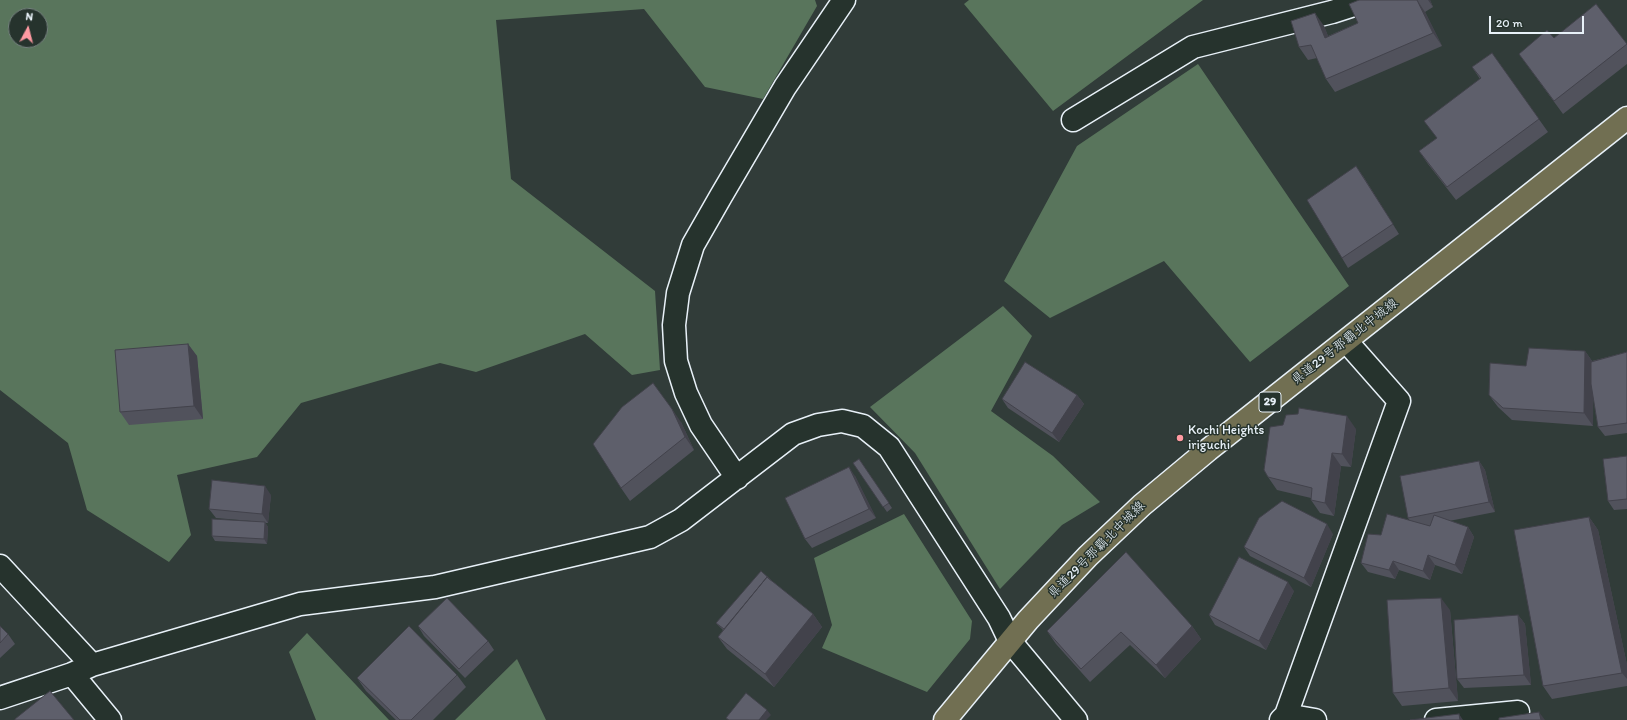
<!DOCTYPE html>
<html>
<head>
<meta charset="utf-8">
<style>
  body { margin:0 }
  #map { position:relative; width:1627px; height:720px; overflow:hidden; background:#313c39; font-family:Itim,sans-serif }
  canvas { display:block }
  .north { position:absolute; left:8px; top:8px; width:40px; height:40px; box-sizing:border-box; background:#26332d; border:1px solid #747f7e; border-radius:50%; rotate:7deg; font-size:11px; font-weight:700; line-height:16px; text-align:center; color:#e8f1f8 }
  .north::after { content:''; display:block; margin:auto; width:14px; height:18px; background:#ff9aa2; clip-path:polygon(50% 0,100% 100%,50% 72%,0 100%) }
  .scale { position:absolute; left:1489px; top:16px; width:95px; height:18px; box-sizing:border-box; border:2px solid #e8f1f8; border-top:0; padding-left:5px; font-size:12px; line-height:14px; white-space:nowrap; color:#e8f1f8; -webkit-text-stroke:3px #26332d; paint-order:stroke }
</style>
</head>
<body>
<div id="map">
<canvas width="1627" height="720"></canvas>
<div class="north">N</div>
<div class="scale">20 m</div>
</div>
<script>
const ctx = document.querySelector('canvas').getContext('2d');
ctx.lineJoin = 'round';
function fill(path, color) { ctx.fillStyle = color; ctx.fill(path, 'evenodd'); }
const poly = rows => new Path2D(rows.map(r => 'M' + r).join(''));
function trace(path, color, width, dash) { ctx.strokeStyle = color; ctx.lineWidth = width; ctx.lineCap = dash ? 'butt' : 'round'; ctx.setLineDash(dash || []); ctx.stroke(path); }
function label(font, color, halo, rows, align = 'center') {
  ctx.font = font + ' Itim,"Klee One",sans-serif'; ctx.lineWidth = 3; ctx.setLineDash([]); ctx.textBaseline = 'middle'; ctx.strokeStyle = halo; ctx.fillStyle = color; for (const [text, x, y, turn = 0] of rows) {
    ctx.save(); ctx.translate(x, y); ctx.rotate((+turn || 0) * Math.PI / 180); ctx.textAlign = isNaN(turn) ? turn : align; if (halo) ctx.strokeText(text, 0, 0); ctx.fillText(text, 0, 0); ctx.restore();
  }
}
fill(poly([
  [0,0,815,0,817,6,763,99,705,87,644,9,496,20,511,179,655,291,660,370,632,375,585,334,476,372,440,363,301,403,257,457,177,475,191,535,169,562,87,510,68,443,0,390],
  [16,16,40,16,40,40,16,40],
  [969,0,1203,0,1053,111,964,4],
  [1198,64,1349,286,1250,362,1164,261,1050,318,1004,281,1077,146],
  [1003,306,1032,336,991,411,1053,456,1100,502,1062,525,1000,589,915,453,870,407],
  [904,514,972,621,970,639,927,692,822,648,832,625,814,558],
  [307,633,389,720,316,720,289,652],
  [517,659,546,720,455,720]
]), '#59755c');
const minor = poly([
  [1073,120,1193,47,1332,12,1369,0],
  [737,478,701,425,686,393,676,361,674,325,678,293,693,245,721,196,785,87,844,0],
  [0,566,92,665],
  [72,674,110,720],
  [0,698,72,674,92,665,300,604,435,587,650,537,681,520,793,434,818,425,842,421,863,426,889,447,999,618,1010,641,1076,720],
  [1286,715,1315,720],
  [1281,720,1286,715,1399,401,1347,342],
  [1436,720,1518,712]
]);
const primary = poly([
  [945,720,1028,620,1088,556,1142,505,1208,450,1627,118]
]);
trace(minor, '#e8f1f8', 25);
trace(primary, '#e8f1f8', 25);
trace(minor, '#26332d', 22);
trace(primary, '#716f52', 22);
fill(poly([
  [1359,0,1430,0,1433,7,1425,12,1442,46,1335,92,1326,79,1317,58,1308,60,1299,47,1324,26,1328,36,1358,23],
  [1596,4,1627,45,1627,64,1563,114,1519,54,1554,38],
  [1492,53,1548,132,1456,200,1428,164,1419,151,1437,138,1480,79,1472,67],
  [1363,176,1399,234,1348,268,1342,258],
  [188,344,197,356,203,419,129,425,120,412],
  [1585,351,1592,361,1627,352,1627,433,1605,436,1598,427,1593,395,1593,426,1512,420,1498,407,1489,395,1526,366],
  [1077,395,1084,404,1059,442,1008,408,1002,399],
  [681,422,694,450,630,501,621,488],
  [1356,429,1351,467,1341,466,1334,516,1320,513,1311,500,1311,498,1277,490,1268,477],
  [1627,456,1627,509,1614,510,1608,501],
  [859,459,892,508,887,512,853,463],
  [1479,461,1485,470,1495,512,1449,521,1468,527,1474,537,1462,574,1435,565,1430,580,1399,570,1395,579,1368,572,1361,563,1381,535,1410,521,1408,518],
  [855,476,876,518,812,548,805,539],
  [271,495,268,523,265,523,268,527,267,544,215,541,212,536,251,521,216,518,209,509],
  [1589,517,1598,530,1627,665,1627,686,1552,699,1543,686],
  [1333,534,1311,587,1250,556,1244,547],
  [773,582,813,614,822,627,774,687,727,649,718,637,723,630,716,623],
  [1294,591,1266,650,1215,625,1209,615],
  [1450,610,1458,701,1402,706,1393,693],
  [1518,615,1525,624,1531,685,1464,688,1457,679],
  [0,626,8,634,15,644,0,658],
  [418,626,488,641,494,650,465,678,424,636],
  [1192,626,1201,639,1165,678,1130,645,1090,682,1056,644,1047,631],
  [457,675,466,687,433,720,396,720,366,691,357,678]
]), '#51525c');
fill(poly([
  [1417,0,1425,12,1442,46,1433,33],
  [1428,0,1430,0,1433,7],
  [1315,13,1324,26,1334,51,1325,38],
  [1356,166,1363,176,1399,234,1393,224],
  [188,344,197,356,203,419,194,406],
  [1585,351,1594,364,1593,426,1584,413],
  [1077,395,1084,404,1059,442,1052,433],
  [672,409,681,422,694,450,685,437],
  [1347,416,1356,429,1351,467,1342,454],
  [1332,453,1341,466,1334,516,1325,503],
  [1479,461,1485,470,1495,512,1489,502],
  [849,467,855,476,876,518,869,509],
  [265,486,271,495,268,523,262,514],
  [1589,517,1598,530,1627,665,1627,679,1622,673],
  [265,522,268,527,267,544,264,539],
  [1327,524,1333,534,1311,587,1304,578],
  [1468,527,1474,537,1462,574,1455,565],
  [1428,555,1435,565,1430,580,1423,571],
  [1393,561,1399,570,1395,579,1389,570],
  [1288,582,1294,591,1266,650,1259,641],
  [1441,598,1450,610,1458,701,1449,688],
  [813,614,822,627,774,687,765,674],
  [1518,615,1525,624,1531,685,1524,675],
  [1192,626,1201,639,1165,678,1156,665],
  [767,710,771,715,766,720,759,720],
  [1539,712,1545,720,1541,720],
  [1459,714,1463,720,1460,720]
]), '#42424b');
const building = poly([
  [1359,0,1417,0,1433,33,1326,79,1311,45,1299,47,1291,21,1315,13,1325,38,1358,23,1349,4,1359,0],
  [1596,4,1627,44,1554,101,1519,54,1547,30,1554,38,1596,4],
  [1492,53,1539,119,1447,187,1419,151,1437,138,1424,121,1481,78,1472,67,1492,53],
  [1356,166,1393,224,1342,258,1307,200,1356,166],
  [188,344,194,406,120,412,115,350,188,344],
  [1529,348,1585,351,1584,413,1503,408,1489,395,1490,363,1526,366,1529,348],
  [1627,352,1627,423,1598,427,1591,384,1591,362,1627,352],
  [1025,362,1077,395,1052,433,1002,399,1025,362],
  [653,383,672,409,685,437,621,488,593,444,622,407,653,383],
  [1299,408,1347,416,1342,454,1332,453,1325,503,1311,500,1312,488,1268,477,1264,470,1270,427,1283,425,1286,415,1298,414,1299,408],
  [1627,456,1627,499,1608,501,1603,459,1627,456],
  [859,459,889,503,883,507,853,463,859,459],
  [1479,461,1489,502,1408,518,1400,476,1479,461],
  [849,467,869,509,805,539,785,498,849,467],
  [212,480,265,486,262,514,209,509,212,480],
  [1282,501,1327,524,1304,578,1244,547,1259,518,1282,501],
  [1387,514,1430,526,1434,515,1468,527,1455,565,1428,555,1423,571,1393,561,1389,570,1361,563,1368,534,1381,535,1387,514],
  [1589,517,1622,673,1543,686,1514,530,1589,517],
  [212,519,265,522,264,539,212,536,212,519],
  [1126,552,1192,626,1156,665,1121,632,1081,669,1047,631,1126,552],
  [1239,557,1288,582,1259,641,1209,615,1239,557],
  [761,571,772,581,767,577,724,629,716,623,761,571],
  [767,577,813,614,765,674,718,637,767,577],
  [447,598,488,641,459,669,418,626,447,598],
  [1441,598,1449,688,1393,693,1387,600,1441,598],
  [1518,615,1524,675,1457,679,1454,620,1518,615],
  [0,626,8,634,0,643,0,626],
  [409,626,457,675,411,720,400,720,357,678,409,626],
  [50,691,74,720,15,720,15,719,50,691],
  [746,693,767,710,759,720,729,720,726,718,746,693],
  [1539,712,1541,720,1499,720,1499,718,1539,712],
  [1459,714,1460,720,1410,720,1459,714]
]);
fill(building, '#5e5f6b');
trace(building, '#42424b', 1);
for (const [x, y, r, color] of [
  [1180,438,4,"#ff9aa2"]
]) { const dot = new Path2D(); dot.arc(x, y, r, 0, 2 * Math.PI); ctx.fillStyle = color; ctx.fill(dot); trace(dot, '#26332d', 1.5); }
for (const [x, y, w] of [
  [1270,402,22]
]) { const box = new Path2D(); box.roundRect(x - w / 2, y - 10, w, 20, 3); ctx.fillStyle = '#26332d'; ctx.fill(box); trace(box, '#e8f1f8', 1); }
label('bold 12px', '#e8f1f8', null, [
  ["29",1270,402]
]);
label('13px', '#e8f1f8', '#26332d', [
  ["県道29号那覇北中城線",1345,342,-38],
  ["県道29号那覇北中城線",1097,550,-45]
]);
label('13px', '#e8f1f8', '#26332d', [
  ["Kochi Heights",1188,431],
  ["iriguchi",1188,446]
], 'left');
</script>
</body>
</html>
